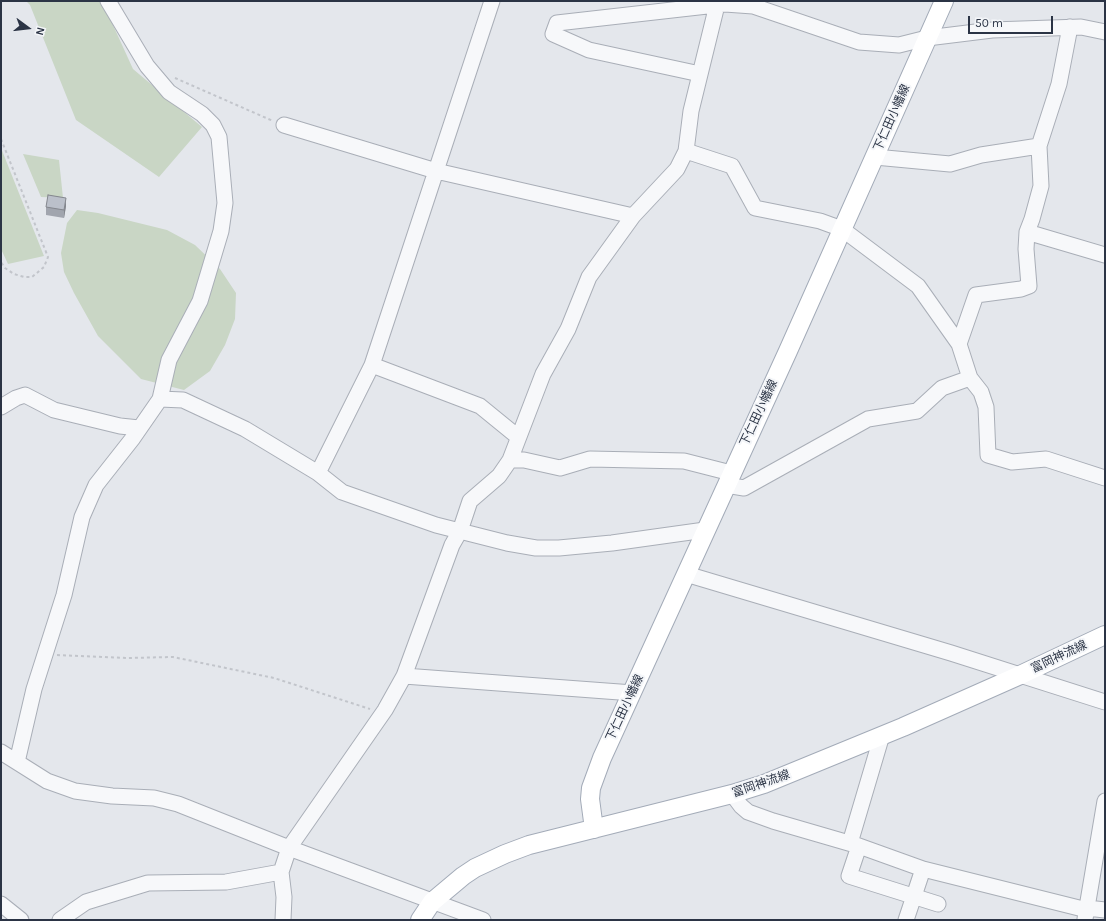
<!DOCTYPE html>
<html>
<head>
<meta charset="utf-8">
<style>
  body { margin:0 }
  #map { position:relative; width:1106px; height:921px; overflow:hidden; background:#e4e7ec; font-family:Karla,sans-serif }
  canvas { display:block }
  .frame { position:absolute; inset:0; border:2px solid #2b3445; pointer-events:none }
  .north { position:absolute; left:8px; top:8px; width:40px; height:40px; -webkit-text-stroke:3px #f4f6f9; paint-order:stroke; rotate:105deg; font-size:11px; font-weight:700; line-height:16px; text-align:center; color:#2b3445 }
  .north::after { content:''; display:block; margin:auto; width:14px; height:18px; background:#2b3445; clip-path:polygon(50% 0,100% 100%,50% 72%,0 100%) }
  .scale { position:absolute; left:968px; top:16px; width:85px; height:18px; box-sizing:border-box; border:2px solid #2b3445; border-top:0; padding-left:5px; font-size:12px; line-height:14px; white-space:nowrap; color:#2b3445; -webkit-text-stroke:3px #f4f6f9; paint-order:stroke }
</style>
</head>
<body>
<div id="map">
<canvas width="1106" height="921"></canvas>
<div class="frame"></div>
<div class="north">N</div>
<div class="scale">50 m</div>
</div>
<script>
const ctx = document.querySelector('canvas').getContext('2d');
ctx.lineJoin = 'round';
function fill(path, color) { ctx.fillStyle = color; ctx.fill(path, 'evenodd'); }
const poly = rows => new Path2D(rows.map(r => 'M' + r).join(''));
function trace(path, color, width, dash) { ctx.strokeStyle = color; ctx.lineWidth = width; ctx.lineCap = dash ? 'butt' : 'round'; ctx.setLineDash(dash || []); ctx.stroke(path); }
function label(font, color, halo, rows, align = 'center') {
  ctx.font = font + ' Karla,"Noto Sans JP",sans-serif'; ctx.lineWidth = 4; ctx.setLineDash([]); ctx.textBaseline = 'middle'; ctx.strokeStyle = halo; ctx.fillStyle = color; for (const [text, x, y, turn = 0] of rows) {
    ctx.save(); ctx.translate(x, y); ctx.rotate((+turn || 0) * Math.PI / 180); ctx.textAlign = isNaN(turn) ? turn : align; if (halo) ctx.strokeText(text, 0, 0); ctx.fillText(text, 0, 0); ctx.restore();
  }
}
fill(poly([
  [26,1,102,1,133,69,202,127,159,177,76,120,30,5],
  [1,148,44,256,8,264,1,249],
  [23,154,59,160,63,198,41,197],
  [77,210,98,213,167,230,195,245,220,269,236,293,235,319,225,345,210,371,184,390,141,379,98,336,74,293,64,272,61,253,67,223]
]), '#c9d6c5');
const minor = poly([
  [700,74,589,50,553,34,557,23,725,4,753,6,859,42,899,45,927,38,992,30,1081,27,1105,32],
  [284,125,436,171,633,216],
  [686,151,732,166,755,208,820,221,842,229,918,286,959,344,970,378,981,392,986,407,988,455,1012,462,1046,459,1105,478],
  [875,157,950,164,981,155,1039,146],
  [1027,232,1105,255],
  [959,344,976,295,1021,289,1029,286,1026,249,1027,232,1032,219,1041,186,1039,146,1059,84,1070,27],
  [372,365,480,406,518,437],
  [160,399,183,400,245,429,318,473,342,492,436,525,507,543,536,548,559,548,612,543,705,530],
  [1,407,16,398,25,395,54,410,120,426,139,428],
  [510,460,524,460,560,468,590,459,684,461,731,473],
  [318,473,372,365,492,1],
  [726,485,744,488,868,419,917,411,942,388,970,378],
  [686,574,951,653,1105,702],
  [404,676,633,693],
  [1,752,47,781,75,791,112,796,154,798,178,804,289,848,483,920],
  [17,762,34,689,64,595,82,517,96,485,133,438,160,399,169,360,200,301,221,231,225,203,219,137,213,125,202,114,169,92,147,66,108,1],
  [732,794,741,806,748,812,773,821,859,846,923,869,1087,910],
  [850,843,882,735],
  [859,846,849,876,938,904],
  [1,904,21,920],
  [1087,908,1105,910],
  [1085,919,1105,801],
  [60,920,86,902,148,883,226,882,281,872],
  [283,920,284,897,281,872,289,848,385,710,404,676,452,545,460,531,470,501,499,476,510,460,543,374,568,329,589,277,633,216,677,169,686,151,691,111,718,1],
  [906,920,923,869]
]);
const major = poly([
  [594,829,590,799,591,788,602,758,788,351,944,1],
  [420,920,432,902,463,876,475,868,505,854,529,845,732,794,764,784,903,727,1018,676,1105,635]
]);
trace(minor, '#a9aeb7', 17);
trace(major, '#a3abb8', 20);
trace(poly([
  [175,78,273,121],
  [1,139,48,257,44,267,32,277,24,277,14,274,5,268,1,262],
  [57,655,127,658,173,657,274,678,370,709]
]), '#c2c5cb', 2, [3, 3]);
trace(minor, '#f7f8fa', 15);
trace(major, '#fff', 18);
fill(poly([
  [66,206,64,218,46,215,46,207]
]), '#a1a5ae');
fill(poly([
  [66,198,66,206,64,218,64,210]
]), '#83868d');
const building = poly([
  [48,195,66,198,64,210,46,207,48,195]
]);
fill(building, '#bbc0ca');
trace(building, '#83868d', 1);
label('12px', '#2b3445', '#f4f6f9', [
  ["下仁田小幡線",892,118,-66],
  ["下仁田小幡線",759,413,-65],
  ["富岡神流線",1059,657,-25],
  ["下仁田小幡線",625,708,-65],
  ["富岡神流線",761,784,-19]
]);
</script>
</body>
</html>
